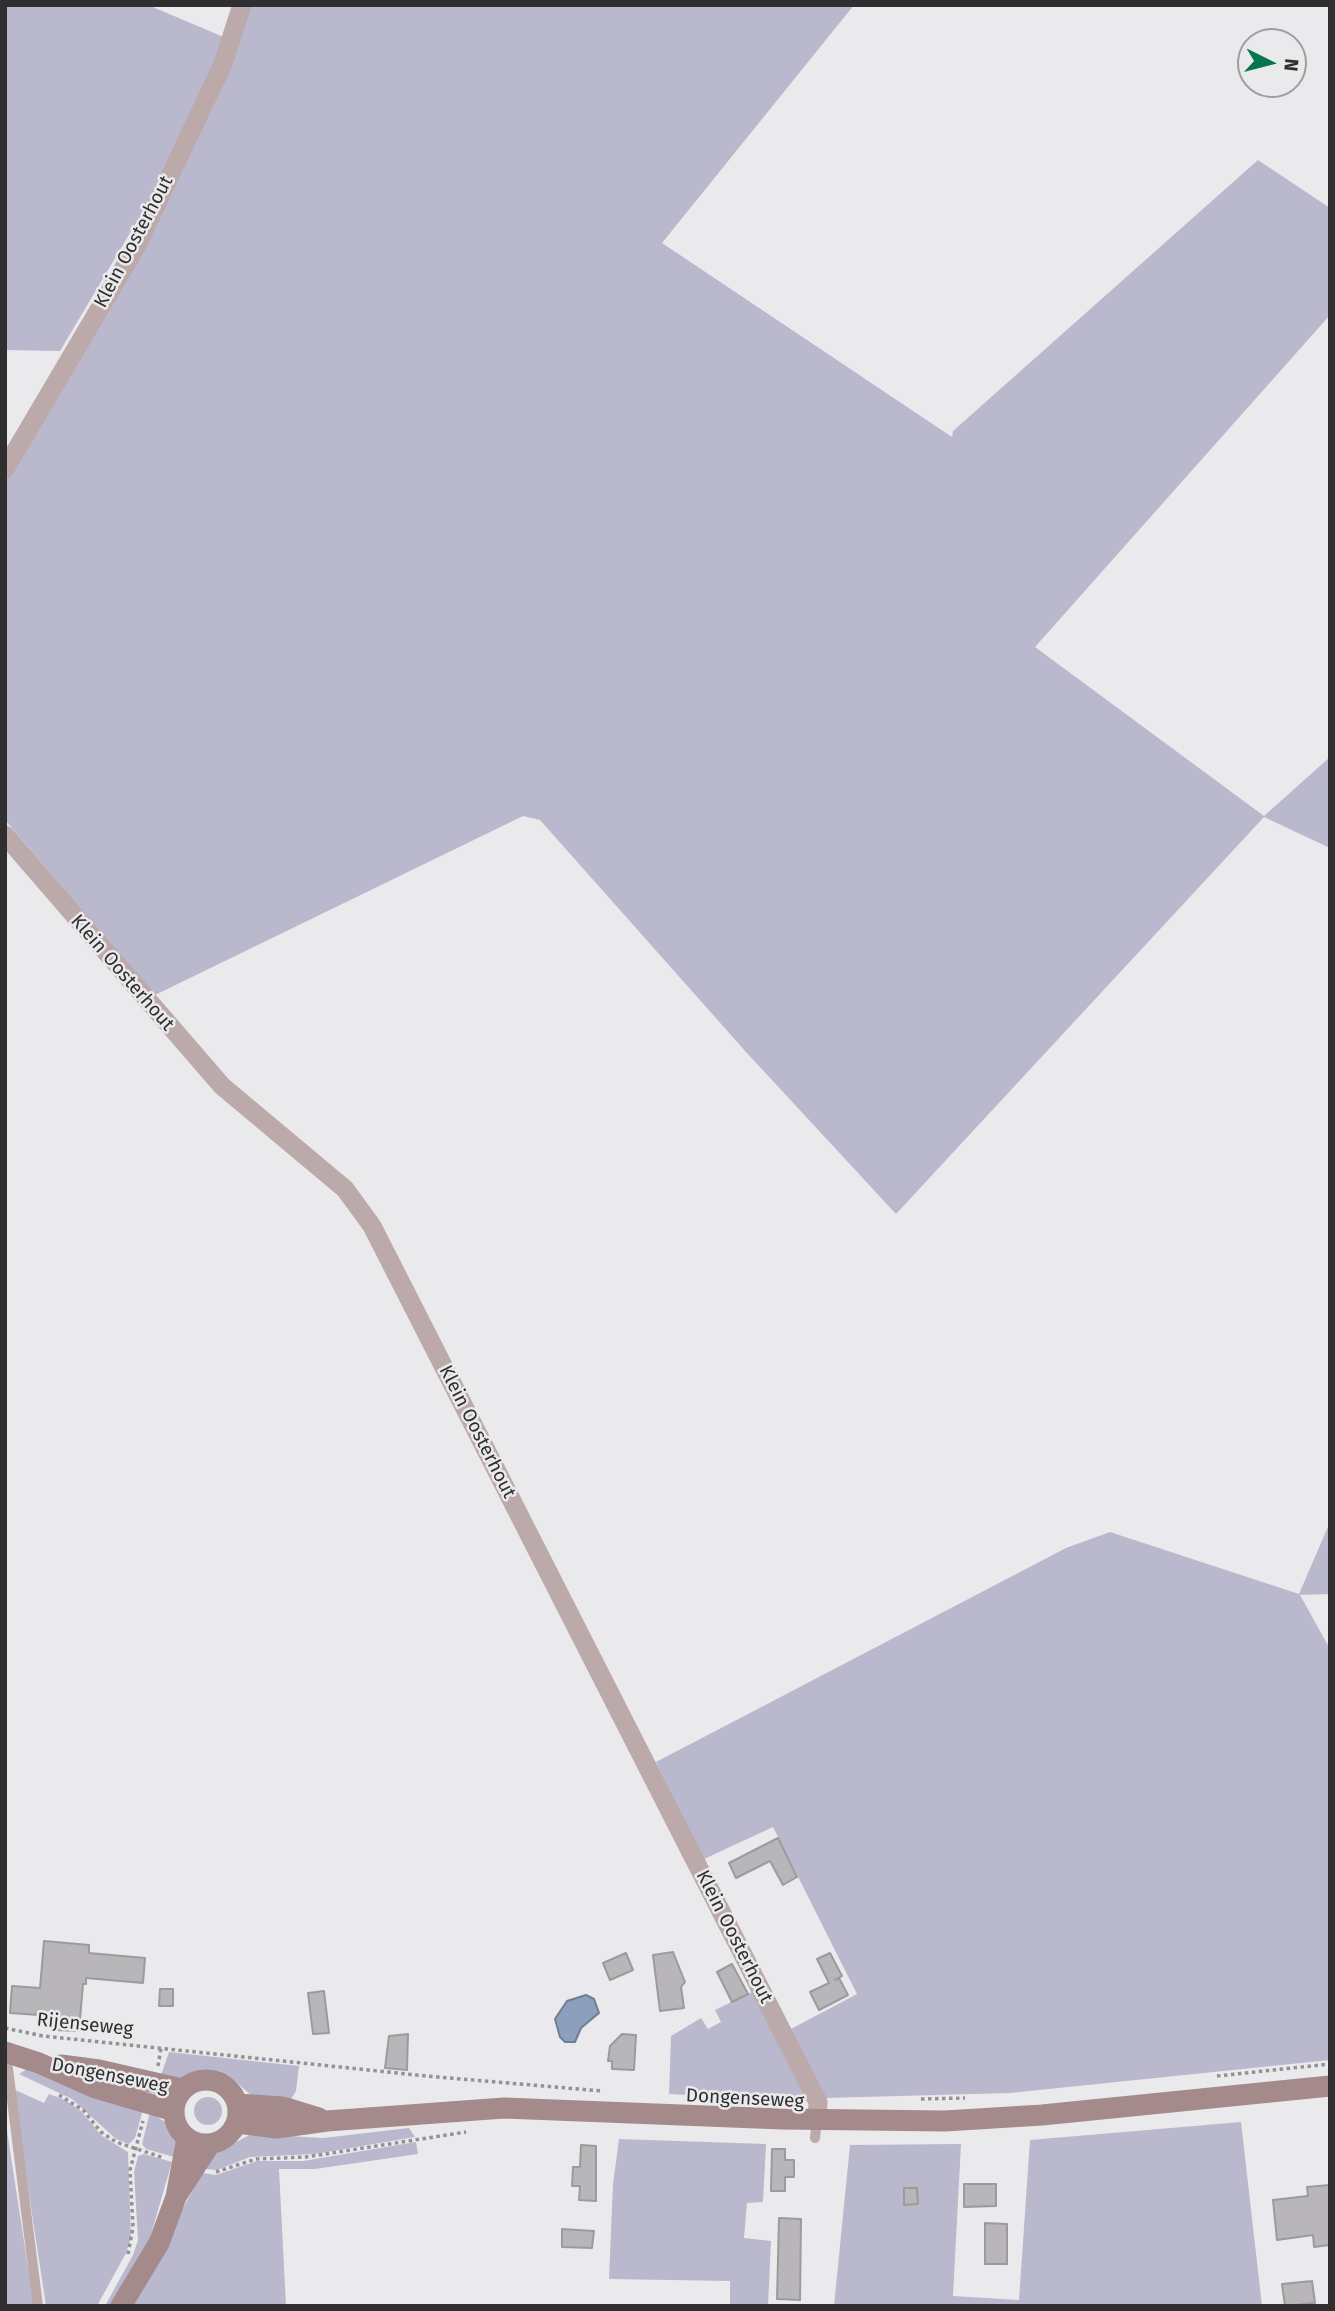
<!DOCTYPE html>
<html>
<head>
<meta charset="utf-8">
<style>
  body { margin:0 }
  #map { position:relative; width:1335px; height:2311px; overflow:hidden; background:#eaeaed; font-family:"Fira Sans",sans-serif }
  canvas { display:block }
  .frame { position:absolute; inset:0; border:7px solid #2f2f30; pointer-events:none }
  .north { position:absolute; left:1237px; top:28px; width:70px; height:70px; box-sizing:border-box; background:#eaeaed; border:2px solid #9f9fa1; border-radius:50%; rotate:96deg; font-size:19px; font-weight:700; line-height:28px; text-align:center; color:#2f2f30 }
  .north::after { content:''; display:block; margin:auto; width:24px; height:32px; background:#067650; clip-path:polygon(50% 0,100% 100%,50% 72%,0 100%) }
</style>
</head>
<body>
<div id="map">
<canvas width="1335" height="2311"></canvas>
<div class="frame"></div>
<div class="north">N</div>
</div>
<script>
const ctx = document.querySelector('canvas').getContext('2d');
ctx.lineJoin = 'round';
function fill(path, color) { ctx.fillStyle = color; ctx.fill(path, 'evenodd'); }
const poly = rows => new Path2D(rows.map(r => 'M' + r).join(''));
function trace(path, color, width, dash) { ctx.strokeStyle = color; ctx.lineWidth = width; ctx.lineCap = dash ? 'butt' : 'round'; ctx.setLineDash(dash || []); ctx.stroke(path); }
function label(font, color, halo, rows, align = 'center') {
  ctx.font = font + ' "Fira Sans",sans-serif'; ctx.lineWidth = 5; ctx.setLineDash([]); ctx.textBaseline = 'middle'; ctx.strokeStyle = halo; ctx.fillStyle = color; for (const [text, x, y, turn = 0] of rows) {
    ctx.save(); ctx.translate(x, y); ctx.rotate((+turn || 0) * Math.PI / 180); ctx.textAlign = isNaN(turn) ? turn : align; if (halo) ctx.strokeText(text, 0, 0); ctx.fillText(text, 0, 0); ctx.restore();
  }
}
fill(poly([
  [5,5,148,5,226,38,139,218,60,351,5,350],
  [251,5,854,5,662,243,952,437,953,431,1258,160,1330,208,1330,315,1035,647,1264,816,1330,757,1330,848,1264,817,896,1214,746,1052,540,820,523,816,155,995,5,820,5,482,101,317,213,107],
  [1330,1522,1330,1594,1300,1595,1330,1649,1330,2060,1010,2093,825,2098,791,2029,857,1994,773,1827,702,1860,656,1762,1066,1548,1110,1532,1299,1594],
  [754,1991,811,2101,669,2094,671,2036,701,2018,708,2029,721,2022,715,2010],
  [169,2052,299,2066,296,2091,290,2101,252,2096,229,2076,208,2071,183,2079,160,2078],
  [27,2069,143,2110,135,2138,129,2144,116,2139,72,2099,19,2074],
  [13,2089,44,2103,49,2094,65,2100,81,2111,102,2136,128,2152,131,2238,126,2253,97,2306,46,2306],
  '194 2111a14 14 0 1 1 28 0a14 14 0 1 1-28 0Z',
  [150,2112,171,2126,177,2143,174,2157,146,2149,142,2144],
  [5,2118,34,2306,5,2306],
  [1241,2122,1262,2306,834,2306,850,2145,961,2144,953,2296,1019,2300,1030,2140],
  [409,2128,415,2137,315,2154,250,2157,217,2170,206,2169,211,2156,251,2134,323,2138],
  [619,2139,766,2144,763,2202,747,2203,744,2238,771,2241,768,2306,730,2306,730,2281,609,2279,613,2184],
  [416,2142,418,2154,315,2169,279,2169,286,2306,130,2306,202,2173,216,2175,257,2161,303,2161],
  [144,2154,172,2162,149,2241,112,2306,105,2306,133,2255,138,2240,134,2172,138,2156]
]), '#b9b8cd');
const water = poly([
  [586,1995,594,1999,599,2013,581,2028,575,2042,565,2042,560,2037,555,2019,567,2001,586,1995]
]);
fill(water, '#8ca0bd');
trace(water, '#707e93', 2);
const building = poly([
  [778,1838,797,1877,783,1885,770,1861,736,1878,729,1863,778,1838],
  [44,1941,89,1945,89,1953,145,1958,143,1983,86,1978,86,1984,83,1984,79,2031,54,2030,53,2016,10,2013,12,1986,40,1988,44,1941],
  [673,1952,685,1982,681,1987,684,2008,660,2011,653,1955,673,1952],
  [626,1953,633,1970,610,1980,603,1963,626,1953],
  [830,1953,842,1976,835,1980,839,1978,848,1995,819,2010,810,1992,829,1983,817,1959,830,1953],
  [732,1964,748,1994,732,2002,717,1972,732,1964],
  [160,1989,173,1989,173,2006,159,2006,160,1989],
  [324,1991,329,2033,313,2034,308,1993,324,1991],
  [408,2034,407,2070,385,2068,389,2036,408,2034],
  [622,2034,636,2035,634,2070,612,2069,612,2061,608,2061,610,2046,622,2034],
  [581,2145,596,2146,596,2201,579,2200,580,2186,572,2186,573,2167,580,2167,581,2145],
  [772,2149,785,2149,785,2160,794,2160,794,2177,785,2177,785,2191,771,2191,772,2149],
  [964,2184,996,2184,996,2206,964,2207,964,2184],
  [1330,2185,1330,2245,1314,2247,1313,2235,1277,2240,1273,2200,1308,2196,1307,2187,1330,2185],
  [904,2188,917,2188,918,2204,904,2205,904,2188],
  [779,2218,801,2219,800,2300,777,2299,779,2218],
  [985,2223,1007,2224,1007,2264,985,2264,985,2223],
  [562,2229,594,2231,592,2248,562,2247,562,2229],
  [1312,2281,1315,2303,1285,2306,1282,2284,1312,2281]
]);
fill(building, '#b8b6b8');
trace(building, '#9c9a9c', 2);
trace(poly([
  [5,2028,43,2036,426,2076,602,2091],
  [158,2066,161,2048],
  [1217,2076,1330,2064],
  [59,2095,83,2110,101,2132,116,2142,164,2158],
  [921,2099,965,2098],
  [216,2172,256,2159,306,2157,466,2132],
  [128,2254,133,2227,130,2170,143,2121]
]), '#929294', 3.5, [3.5, 3.5]);
trace(poly([
  [6,2053,38,2306],
  [815,2138,817,2119]
]), '#bca9aa', 10);
trace(poly([
  [5,469,136,247,223,64,242,5],
  [5,835,222,1086,345,1189,372,1226,818,2102,817,2119]
]), '#bca9aa', 19);
trace(poly([
  [5,2052,39,2063,95,2088,174,2111],
  [61,2065,99,2070,182,2089],
  '174 2112a32 32 0 1 1 64 0a32 32 0 1 1-64 0Z',
  [238,2104,283,2107,319,2118],
  [237,2123,277,2128,327,2121,504,2108,782,2119,945,2121,1042,2115,1330,2086],
  [177,2195,210,2144],
  [121,2306,159,2243,176,2197,187,2138]
]), '#a58a8b', 21);
label('19px', '#2f2f30', '#eaeaed', [
  ["Klein Oosterhout",134,242,-62],
  ["Klein Oosterhout",122,973,49],
  ["Klein Oosterhout",477,1432,63],
  ["Klein Oosterhout",734,1937,63],
  ["Rijenseweg",85,2025,6],
  ["Dongenseweg",110,2076,11],
  ["Dongenseweg",745,2099,3]
]);
</script>
</body>
</html>
